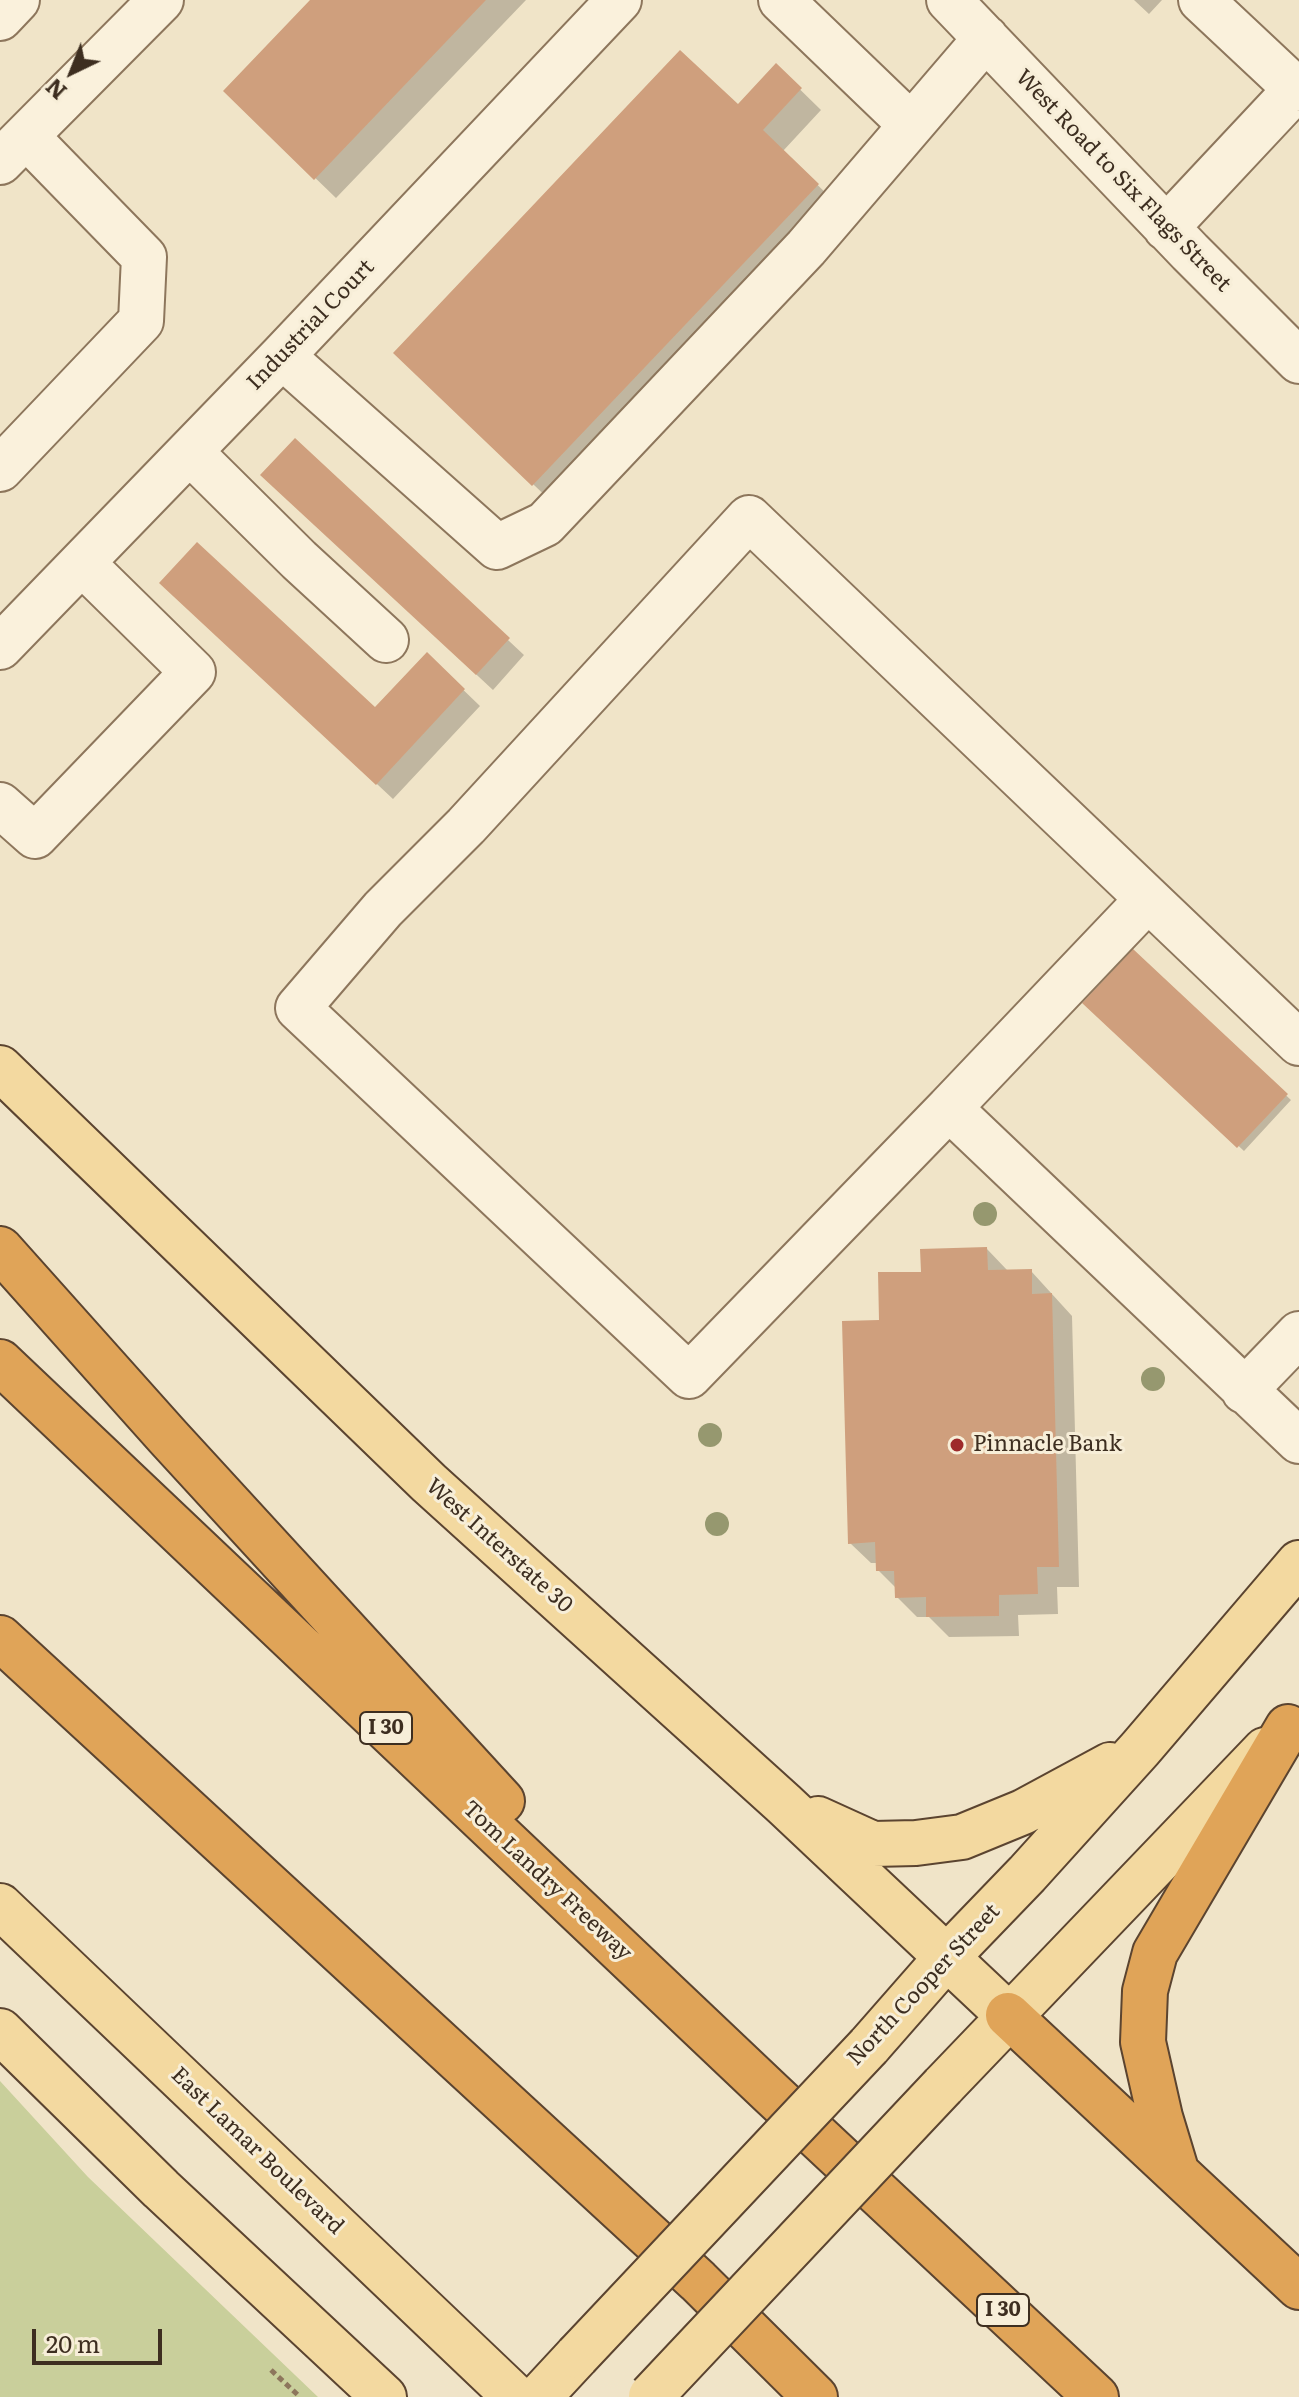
<!DOCTYPE html>
<html>
<head>
<meta charset="utf-8">
<style>
  body { margin:0 }
  #map { position:relative; width:1299px; height:2397px; overflow:hidden; background:#f0e4c8; font-family:Literata,serif }
  canvas { display:block }
  .north { position:absolute; left:32px; top:32px; width:80px; height:80px; -webkit-text-stroke:6px #f7eed8; paint-order:stroke; rotate:223deg; font-size:22px; font-weight:700; line-height:32px; text-align:center; color:#3d2e20 }
  .north::after { content:''; display:block; margin:auto; width:28px; height:36px; background:#3d2e20; clip-path:polygon(50% 0,100% 100%,50% 72%,0 100%) }
  .scale { position:absolute; left:32px; top:2329px; width:130px; height:36px; box-sizing:border-box; border:4px solid #3d2e20; border-top:0; padding-left:10px; font-size:24px; line-height:28px; white-space:nowrap; color:#3d2e20; -webkit-text-stroke:6px #f7eed8; paint-order:stroke }
</style>
</head>
<body>
<div id="map">
<canvas width="1299" height="2397"></canvas>
<div class="north">N</div>
<div class="scale">20 m</div>
</div>
<script>
const ctx = document.querySelector('canvas').getContext('2d');
ctx.lineJoin = 'round';
function fill(path, color) { ctx.fillStyle = color; ctx.fill(path, 'evenodd'); }
const poly = rows => new Path2D(rows.map(r => 'M' + r).join(''));
function trace(path, color, width, dash) { ctx.strokeStyle = color; ctx.lineWidth = width; ctx.lineCap = dash ? 'butt' : 'round'; ctx.setLineDash(dash || []); ctx.stroke(path); }
function label(font, color, halo, rows, align = 'center') {
  ctx.font = font + ' Literata,serif'; ctx.lineWidth = 6; ctx.setLineDash([]); ctx.textBaseline = 'middle'; ctx.strokeStyle = halo; ctx.fillStyle = color; for (const [text, x, y, turn = 0] of rows) {
    ctx.save(); ctx.translate(x, y); ctx.rotate((+turn || 0) * Math.PI / 180); ctx.textAlign = isNaN(turn) ? turn : align; if (halo) ctx.strokeText(text, 0, 0); ctx.fillText(text, 0, 0); ctx.restore();
  }
}
fill(poly([
  [0,2081,88,2177,318,2397,0,2397]
]), '#c9cf9b');
fill(poly([
  [313,0,526,0,336,198,246,111],
  [1134,0,1162,0,1149,14],
  [776,66,821,110,783,151,838,205,554,504,416,373,738,107],
  [295,441,524,655,493,690,279,491],
  [178,598,375,710,427,655,480,706,393,799],
  [1133,952,1291,1100,1244,1151,1085,1003],
  [987,1249,1007,1270,1031,1271,1072,1316,1079,1587,1057,1587,1058,1614,1018,1615,1019,1636,949,1637,929,1617,917,1617,897,1597,897,1589,878,1570,877,1563,871,1563,850,1543,882,1322,923,1274]
]), '#0003');
fill(poly([
  [310,0,486,0,314,180,223,91],
  [680,50,738,104,776,63,802,88,763,130,819,184,532,486,393,353],
  [295,438,510,638,476,675,260,475],
  [197,542,375,707,427,652,465,689,376,785,159,583],
  [1133,949,1288,1094,1237,1148,1082,1003],
  [987,1247,988,1270,1032,1269,1032,1294,1052,1293,1059,1567,1037,1567,1038,1594,999,1595,999,1616,926,1617,926,1597,895,1598,894,1571,876,1571,875,1542,848,1544,842,1321,879,1320,878,1272,921,1272,920,1249]
]), '#cf9f7d');
const minor = poly([
  [781,0,911,125],
  [949,0,1190,252,1299,361],
  [1201,0,1296,89],
  [0,18,17,0],
  [0,162,161,0],
  [1166,228,1299,86],
  [282,356,497,547,545,524,806,248,986,38],
  [190,452,299,560,386,640],
  [0,469,141,321,144,257,26,136],
  [0,647,282,356,619,0],
  [0,805,35,836,193,672,82,563],
  [1299,1043,749,518,466,826,383,909,298,1008,689,1376,949,1108,1299,1441],
  [949,1108,1148,899],
  [1244,1391,1299,1334]
]);
const major = poly([
  [0,1068,429,1483,784,1804,1008,2015],
  [818,1819,873,1844,916,1843,962,1837,1023,1812,1110,1765],
  [0,1906,515,2397],
  [0,2031,161,2189,384,2397],
  [869,2046,947,1957,1027,1874,1140,1749,1299,1563],
  [943,2086,1265,1750],
  [539,2397,577,2356]
]);
const highway = poly([
  [0,1249,168,1437,502,1801],
  [0,1362,772,2094,1096,2397],
  [0,1638,698,2281,815,2397],
  [1008,2015,1299,2287],
  [1176,2170,1160,2117,1143,2042,1145,1991,1155,1953,1288,1727]
]);
trace(minor, '#8d765c', 48);
trace(major, '#5b4430', 48);
trace(highway, '#5b4430', 48);
trace(poly([
  [271,2370,300,2397]
]), '#8d765c', 5, [6, 4]);
trace(minor, '#faf1dc', 44);
trace(major, '#f3d9a0', 44);
trace(highway, '#e0a458', 44);
const majorBridge = poly([
  [577,2356,869,2046],
  [651,2396,943,2086]
]);
trace(majorBridge, '#5b4430', 48, []);
trace(majorBridge, '#f3d9a0', 44);
ctx.fillStyle = '#96986f';
for (const [x, y] of [
  [985,1214],
  [1153,1379],
  [710,1435],
  [717,1524]
]) { ctx.beginPath(); ctx.arc(x, y, 12, 0, 2 * Math.PI); ctx.fill(); }
for (const [x, y, r, color] of [
  [957,1445,8,"#9e2a2b"]
]) { const dot = new Path2D(); dot.arc(x, y, r, 0, 2 * Math.PI); ctx.fillStyle = color; ctx.fill(dot); trace(dot, '#f7eed8', 3); }
for (const [x, y, w] of [
  [386,1728,52],
  [1003,2310,52]
]) { const box = new Path2D(); box.roundRect(x - w / 2, y - 16, w, 32, 6); ctx.fillStyle = '#f7eed8'; ctx.fill(box); trace(box, '#3d2e20', 2); }
label('bold 20px', '#3d2e20', null, [
  ["I 30",386,1728],
  ["I 30",1003,2310]
]);
label('22px', '#3d2e20', '#f7eed8', [
  ["West Road to Six Flags Street",1123,181,46],
  ["Industrial Court",311,325,-46],
  ["West Interstate 30",499,1546,42],
  ["Tom Landry Freeway",547,1881,43],
  ["North Cooper Street",924,1985,-47],
  ["East Lamar Boulevard",257,2151,44]
]);
label('22px', '#3d2e20', '#f7eed8', [
  ["Pinnacle Bank",973,1445]
], 'left');
</script>
</body>
</html>
